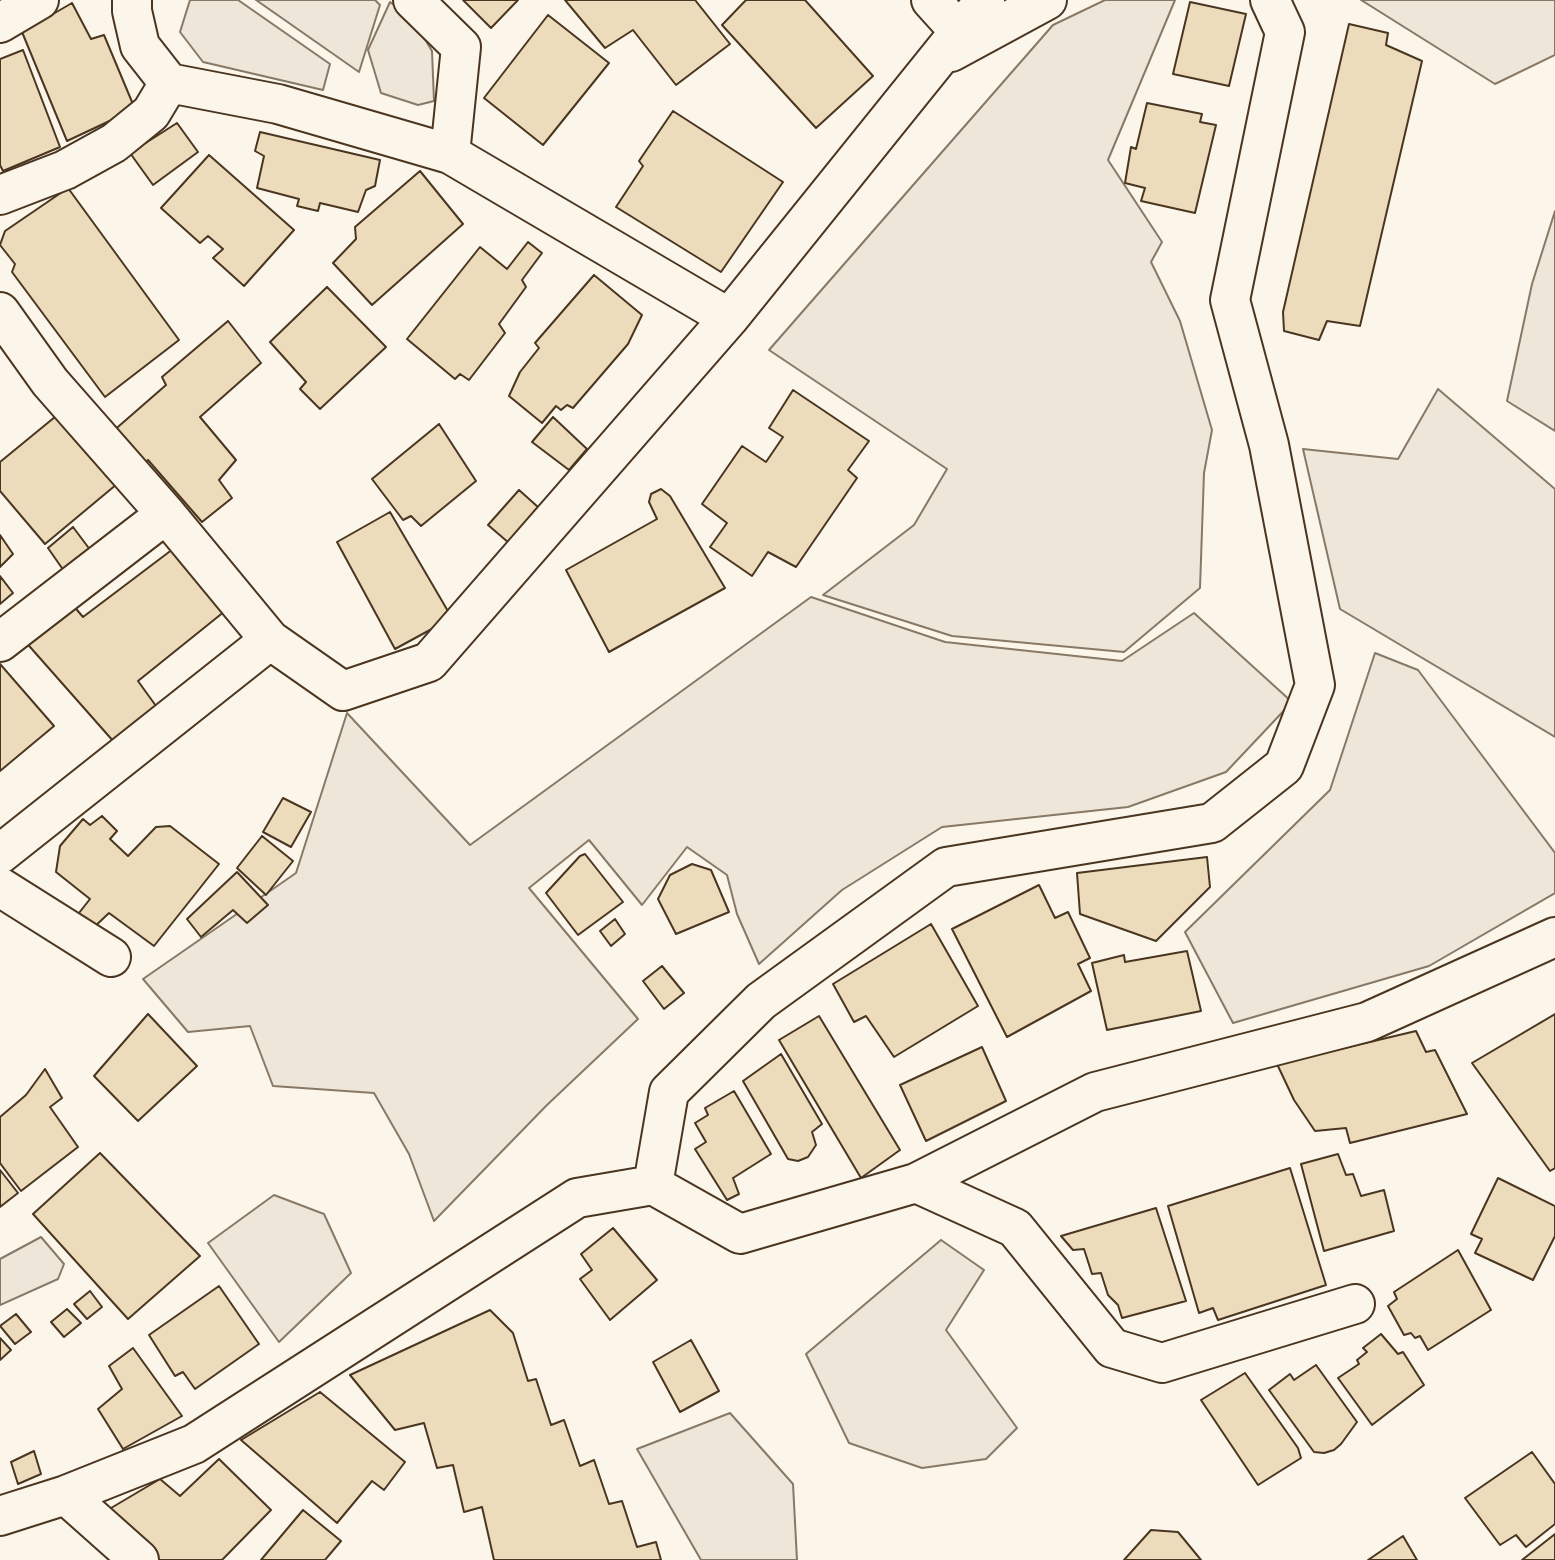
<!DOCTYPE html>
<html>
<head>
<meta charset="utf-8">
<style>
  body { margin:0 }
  canvas { display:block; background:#fbf6e9 }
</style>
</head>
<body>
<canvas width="1555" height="1560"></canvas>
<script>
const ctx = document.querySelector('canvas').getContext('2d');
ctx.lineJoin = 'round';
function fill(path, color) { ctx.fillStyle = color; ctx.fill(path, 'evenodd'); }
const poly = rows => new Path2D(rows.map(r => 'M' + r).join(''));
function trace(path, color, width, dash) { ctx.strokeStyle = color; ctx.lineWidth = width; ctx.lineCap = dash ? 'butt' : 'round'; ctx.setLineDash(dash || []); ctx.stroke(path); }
const green = poly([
  [190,0,238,0,330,64,323,90,203,62,180,32,190,0],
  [256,0,375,0,380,5,359,72,256,0],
  [1105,0,1175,0,1108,160,1162,242,1151,262,1180,321,1212,430,1204,473,1200,588,1124,652,952,636,823,595,914,525,947,469,769,350,1053,25,1105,0],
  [1361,0,1555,0,1555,55,1495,84,1361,0],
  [390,2,413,19,432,51,434,101,418,105,381,93,368,50,390,2],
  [1555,211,1555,431,1507,401,1532,284,1555,211],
  [1438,389,1555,489,1555,737,1340,609,1303,449,1398,459,1438,389],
  [811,597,945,642,1122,661,1194,613,1292,702,1226,772,1128,807,942,827,842,890,759,964,737,914,727,875,687,847,642,905,589,840,529,888,638,1019,547,1105,434,1221,409,1154,374,1093,273,1086,250,1026,188,1032,143,979,296,873,347,713,470,845,811,597],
  [1375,653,1418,670,1555,853,1555,893,1429,966,1233,1023,1185,932,1330,790,1375,653],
  [274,1195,324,1214,351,1273,279,1342,208,1243,274,1195],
  [41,1237,64,1264,58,1279,0,1305,0,1259,41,1237],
  [941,1240,984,1270,946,1330,1017,1428,986,1459,922,1468,849,1443,806,1354,941,1240],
  [730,1413,793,1484,797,1560,701,1560,637,1449,730,1413]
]);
fill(green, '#ede6d9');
trace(green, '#887966', 2);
const building = poly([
  [463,0,518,0,491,28,463,0],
  [565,0,695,0,730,44,676,85,633,30,605,48,565,0],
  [746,0,805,0,873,76,816,128,722,25,746,0],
  [1190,2,1246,14,1229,86,1173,74,1190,2],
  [72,3,91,39,104,35,135,109,67,141,22,32,72,3],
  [548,15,609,63,543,145,484,98,548,15],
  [1349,24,1388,33,1386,45,1422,61,1360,326,1327,321,1319,340,1284,331,1283,312,1349,24],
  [23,50,60,147,3,171,0,165,0,59,23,50],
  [1147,103,1202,114,1200,122,1216,125,1195,213,1141,201,1145,188,1125,183,1131,147,1136,149,1147,103],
  [673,111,783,182,721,272,616,207,643,166,639,161,673,111],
  [177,123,198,152,153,185,130,153,177,123],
  [260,132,380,160,375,186,366,190,358,212,320,203,318,211,297,206,299,199,257,188,264,156,255,151,260,132],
  [209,155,294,230,244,286,213,258,223,249,208,236,200,243,161,208,209,155],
  [420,171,463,224,372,305,333,263,356,239,355,227,420,171],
  [68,188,179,340,105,397,12,272,15,264,0,245,5,231,68,188],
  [528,242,542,253,522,280,526,287,499,324,505,333,469,380,460,374,455,379,407,339,480,247,507,269,528,242],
  [594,275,642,315,628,344,573,408,567,405,561,410,556,406,542,423,509,396,520,372,539,348,535,343,594,275],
  [327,287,386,347,320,409,300,389,306,382,270,342,327,287],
  [228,321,261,363,200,417,236,460,219,480,232,498,202,522,148,460,141,466,111,433,166,385,162,377,228,321],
  [793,390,869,441,848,470,857,478,796,567,768,552,752,576,710,547,727,523,702,504,742,446,766,462,783,437,769,428,793,390],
  [61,412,117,484,45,544,0,491,0,462,61,412],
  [553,417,587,449,569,470,532,442,553,417],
  [439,424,476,481,421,526,411,516,403,520,372,479,439,424],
  [661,489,670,496,725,588,609,652,566,570,657,519,649,502,651,494,661,489],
  [519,490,538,507,509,543,488,525,519,490],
  [390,512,452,618,395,649,337,542,390,512],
  [73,527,91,551,64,571,48,548,73,527],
  [0,535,13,554,0,567,0,535],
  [173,549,225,611,138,681,156,706,114,742,23,639,72,604,83,617,173,549],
  [0,576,13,593,0,604,0,576],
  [0,664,54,726,0,771,0,664],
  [283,798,311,812,291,847,263,832,283,798],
  [102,816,117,831,110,839,128,856,156,827,170,826,219,864,154,946,109,913,91,930,75,918,90,899,56,872,60,846,83,819,90,825,102,816],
  [262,836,293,861,266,895,237,868,262,836],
  [585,854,623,902,578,935,546,893,580,856,585,854],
  [1207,857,1210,887,1156,941,1080,914,1077,873,1207,857],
  [692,864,711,870,729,912,676,934,658,899,670,875,692,864],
  [237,872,268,905,247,923,233,910,201,937,187,919,237,872],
  [1039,885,1055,918,1068,912,1090,958,1078,964,1091,991,1007,1037,952,929,1039,885],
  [615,919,625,934,611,946,600,931,615,919],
  [931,924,978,1006,894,1057,866,1016,854,1022,833,984,931,924],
  [1187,951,1201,1011,1107,1030,1092,963,1124,955,1125,962,1187,951],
  [662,966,684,993,664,1009,643,981,662,966],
  [148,1014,197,1066,138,1121,94,1076,148,1014],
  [1555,1014,1555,1168,1550,1171,1472,1063,1555,1014],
  [819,1016,900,1150,861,1178,779,1040,819,1016],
  [1416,1031,1426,1052,1435,1050,1467,1114,1350,1143,1346,1128,1315,1131,1294,1100,1277,1064,1416,1031],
  [982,1047,1006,1101,926,1141,900,1085,982,1047],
  [781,1054,822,1124,812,1132,816,1145,808,1157,798,1161,788,1159,743,1081,781,1054],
  [45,1069,62,1098,50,1107,78,1147,21,1191,0,1163,0,1117,26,1095,45,1069],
  [734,1091,771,1154,733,1178,739,1194,727,1200,695,1149,706,1142,695,1123,708,1115,705,1108,734,1091],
  [100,1153,200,1256,128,1319,33,1214,100,1153],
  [1338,1154,1346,1175,1353,1174,1361,1196,1384,1190,1394,1231,1324,1251,1301,1164,1338,1154],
  [1290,1168,1326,1285,1218,1320,1213,1308,1199,1313,1168,1206,1290,1168],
  [0,1170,18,1193,0,1207,0,1170],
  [1498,1178,1555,1206,1555,1236,1533,1280,1475,1253,1482,1239,1471,1234,1498,1178],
  [1156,1208,1186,1301,1122,1318,1118,1305,1108,1295,1101,1273,1092,1274,1084,1249,1073,1250,1061,1236,1156,1208],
  [613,1228,657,1280,610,1320,580,1279,592,1270,581,1254,613,1228],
  [1458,1250,1491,1310,1428,1350,1420,1336,1415,1338,1411,1333,1404,1335,1388,1306,1397,1299,1394,1292,1458,1250],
  [219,1286,259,1344,195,1389,183,1372,175,1376,149,1335,219,1286],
  [90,1291,102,1307,87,1319,74,1304,90,1291],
  [67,1309,81,1323,64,1337,51,1322,67,1309],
  [490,1310,513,1333,528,1381,536,1379,551,1425,564,1420,580,1466,594,1460,609,1504,622,1501,637,1547,656,1542,661,1560,494,1560,482,1507,464,1512,453,1465,437,1468,424,1423,395,1430,350,1375,490,1310],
  [16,1314,31,1332,15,1344,0,1326,16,1314],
  [1381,1334,1398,1354,1403,1352,1424,1385,1372,1425,1338,1378,1359,1364,1357,1360,1367,1352,1363,1348,1381,1334],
  [0,1338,11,1350,0,1360,0,1338],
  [691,1340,719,1391,680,1412,653,1362,691,1340],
  [133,1348,182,1416,123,1449,98,1409,122,1389,109,1366,133,1348],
  [1316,1365,1357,1422,1341,1444,1334,1450,1324,1453,1314,1452,1269,1390,1290,1374,1294,1380,1316,1365],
  [1245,1373,1298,1448,1301,1458,1258,1485,1201,1400,1245,1373],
  [320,1392,405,1462,384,1490,372,1481,337,1523,241,1440,320,1392],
  [34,1451,41,1474,18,1484,11,1462,34,1451],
  [1532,1452,1555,1484,1555,1524,1526,1547,1516,1535,1500,1545,1465,1498,1532,1452],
  [219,1459,271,1510,222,1560,158,1560,106,1511,160,1479,180,1496,219,1459],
  [303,1510,341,1541,325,1560,261,1560,303,1510],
  [1151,1530,1178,1532,1201,1560,1124,1560,1151,1530],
  [1555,1534,1555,1560,1522,1560,1555,1534],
  [1403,1536,1417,1560,1368,1560,1403,1536]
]);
fill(building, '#ecdcbc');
trace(building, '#4a3520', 2);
const street = poly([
  [132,0,132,11,140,46,169,83,278,104,450,154,729,318],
  [413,0,461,47,450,154],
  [931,0,959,31],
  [0,23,39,0],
  [951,52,1047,0],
  [0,195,65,170,114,143,151,113,169,83],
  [0,312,50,382,166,514,270,640,343,691,429,662,729,318,985,0],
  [0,642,166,514],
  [0,854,270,640],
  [0,887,111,957],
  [916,1183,1015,1228,1112,1348,1162,1363,1355,1304],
  [653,1185,669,1092,761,1001,946,867,1212,823,1284,766,1315,685,1269,445,1230,300,1285,32,1270,0],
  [66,1495,139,1560],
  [0,1516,66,1495,194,1444,577,1198,653,1185,740,1234,916,1183,1095,1092,1367,1022,1555,937]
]);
trace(street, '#4a3520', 42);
trace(street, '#fbf6e9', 38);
</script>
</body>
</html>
